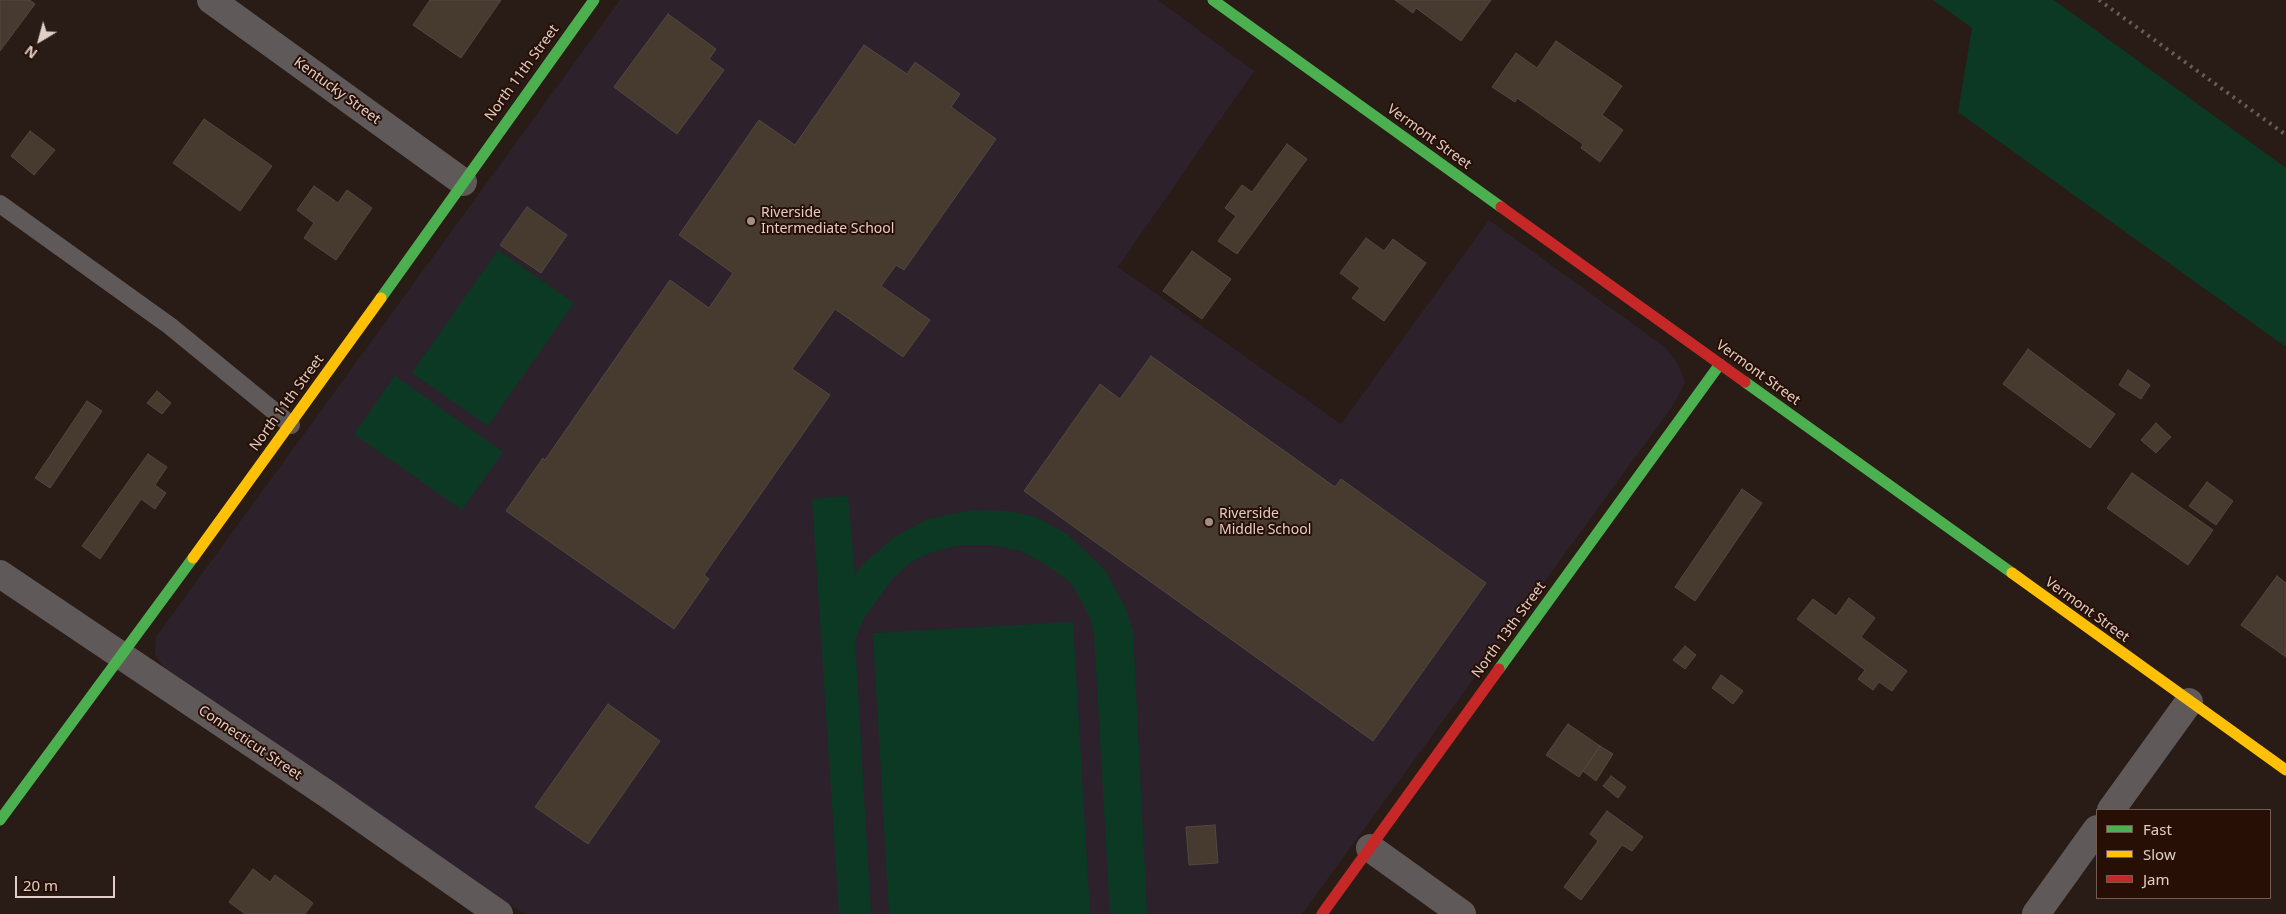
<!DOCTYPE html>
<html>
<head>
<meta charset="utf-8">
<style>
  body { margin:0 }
  #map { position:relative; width:2286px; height:914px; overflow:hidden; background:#291c16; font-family:"Noto Sans",sans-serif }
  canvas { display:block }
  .legend { position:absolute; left:2096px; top:809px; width:175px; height:90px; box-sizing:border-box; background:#270f05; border:1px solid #715b53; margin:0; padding:6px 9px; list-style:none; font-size:15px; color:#e0cec7 }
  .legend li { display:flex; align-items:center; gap:10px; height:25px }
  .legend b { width:25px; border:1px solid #715b53 }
  .north { position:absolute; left:15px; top:15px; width:50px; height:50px; -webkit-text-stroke:4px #270f05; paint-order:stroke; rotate:217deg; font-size:14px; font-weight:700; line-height:20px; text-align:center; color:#e0cec7 }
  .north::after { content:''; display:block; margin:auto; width:18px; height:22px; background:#e0cec7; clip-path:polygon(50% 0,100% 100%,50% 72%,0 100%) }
  .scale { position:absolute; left:15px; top:876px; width:100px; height:22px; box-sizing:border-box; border:2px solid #e0cec7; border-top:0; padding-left:6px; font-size:15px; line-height:18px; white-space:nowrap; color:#e0cec7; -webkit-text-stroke:4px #270f05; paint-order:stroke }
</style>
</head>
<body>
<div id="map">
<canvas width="2286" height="914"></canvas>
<ul class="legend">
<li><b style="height:6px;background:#4caf50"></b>Fast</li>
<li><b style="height:6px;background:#ffc107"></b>Slow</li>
<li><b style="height:6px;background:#c62828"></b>Jam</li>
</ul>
<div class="north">N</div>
<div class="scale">20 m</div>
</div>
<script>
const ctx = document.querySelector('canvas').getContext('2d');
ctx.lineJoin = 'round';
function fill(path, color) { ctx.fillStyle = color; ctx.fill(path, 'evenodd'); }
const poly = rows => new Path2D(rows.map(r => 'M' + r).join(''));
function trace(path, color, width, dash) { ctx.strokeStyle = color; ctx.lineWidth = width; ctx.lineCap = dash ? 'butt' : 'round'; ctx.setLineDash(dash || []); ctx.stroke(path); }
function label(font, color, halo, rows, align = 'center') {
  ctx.font = font + ' "Noto Sans",sans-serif'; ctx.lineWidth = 4; ctx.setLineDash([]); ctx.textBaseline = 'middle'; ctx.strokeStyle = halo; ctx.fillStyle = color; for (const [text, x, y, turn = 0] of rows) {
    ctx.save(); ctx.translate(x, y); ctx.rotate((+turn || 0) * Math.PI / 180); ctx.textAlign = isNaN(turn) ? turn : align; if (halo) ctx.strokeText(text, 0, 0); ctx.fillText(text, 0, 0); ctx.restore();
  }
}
fill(poly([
  [620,0,1158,0,1254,71,1118,267,1341,424,1489,220,1666,348,1678,364,1685,382,1674,404,1302,914,524,914,165,670,155,654,156,637]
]), '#2d212c');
fill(poly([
  [1933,0,2054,0,2286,168,2286,347,1958,112,1972,28],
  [498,250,574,303,488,426,412,373],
  [395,376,503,452,462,510,354,434],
  [848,496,855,575,864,563,896,536,928,519,973,510,1008,511,1036,517,1067,534,1105,570,1125,607,1133,631,1147,914,1110,914,1094,634,1090,618,1082,602,1071,583,1048,566,1021,551,992,545,959,545,929,553,910,563,892,579,863,620,855,640,871,914,839,914,812,499],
  [1073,622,1090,914,889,914,873,633]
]), '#0c3923');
const building = poly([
  [0,0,30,0,35,4,0,51,0,0],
  [430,0,501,0,461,58,413,25,430,0],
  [1395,0,1491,0,1461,41,1416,8,1413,13,1395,0],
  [668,14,716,49,709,59,724,70,677,134,614,87,668,14],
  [1556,41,1622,86,1602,115,1623,130,1600,162,1581,148,1583,144,1517,98,1515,102,1492,87,1516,53,1537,68,1556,41],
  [864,45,907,74,915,62,960,94,951,107,996,139,904,270,896,265,881,286,930,320,903,357,835,309,792,369,830,395,704,575,709,579,674,629,506,511,543,458,545,460,670,280,709,308,733,273,679,235,759,120,795,145,864,45],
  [204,119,272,166,240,211,173,163,204,119],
  [30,131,55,150,34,175,11,156,30,131],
  [1287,144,1307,159,1237,254,1218,241,1236,216,1225,208,1242,185,1252,192,1287,144],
  [314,186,338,203,347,190,372,208,336,260,304,238,314,223,297,210,314,186],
  [527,207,567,235,541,273,500,245,527,207],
  [1366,238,1384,251,1393,239,1426,263,1384,321,1352,298,1360,288,1340,273,1366,238],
  [1192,251,1231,279,1202,319,1163,291,1192,251],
  [2028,349,2115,414,2090,448,2003,384,2028,349],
  [1151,356,1335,487,1341,479,1486,583,1373,741,1024,491,1100,384,1120,399,1151,356],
  [2128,370,2150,385,2141,399,2119,385,2128,370],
  [157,391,171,403,162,414,147,403,157,391],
  [87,401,102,411,50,488,35,478,87,401],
  [2156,423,2171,437,2156,453,2141,440,2156,423],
  [148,454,167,467,155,485,166,493,155,509,141,499,100,559,82,546,148,454],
  [2132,473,2213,530,2188,565,2107,508,2132,473],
  [2207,482,2233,501,2216,525,2189,506,2207,482],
  [1742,489,1762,503,1695,601,1675,587,1742,489],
  [2277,576,2286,583,2286,657,2241,625,2277,576],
  [1849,598,1875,618,1861,637,1907,671,1892,691,1879,682,1873,690,1858,679,1865,670,1797,619,1813,599,1836,616,1849,598],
  [1685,646,1696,655,1685,669,1673,660,1685,646],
  [1721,675,1743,691,1733,704,1712,688,1721,675],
  [608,704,660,741,588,844,535,807,608,704],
  [1568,724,1600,746,1579,777,1546,755,1568,724],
  [1600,746,1613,754,1596,781,1583,771,1600,746],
  [1611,776,1626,787,1618,798,1603,786,1611,776],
  [1607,811,1643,837,1632,851,1622,845,1581,900,1564,887,1598,841,1590,834,1607,811],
  [1215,825,1218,863,1189,865,1186,827,1215,825],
  [253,869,270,882,275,875,313,903,305,914,245,914,229,902,253,869]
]);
fill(building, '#473b30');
trace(building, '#514840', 1);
trace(poly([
  [0,204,170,326,291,425]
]), '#605959', 18);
trace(poly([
  [211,0,463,182],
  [0,574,327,794,499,914],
  [2111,810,2189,702],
  [1370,848,1462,914],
  [2036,914,2097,829]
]), '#605959', 28);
trace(poly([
  [1213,0,1501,207],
  [381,298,594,0],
  [1745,382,2012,573],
  [1499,669,1720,364],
  [0,820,193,558]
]), '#4caf50', 11);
trace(poly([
  [193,558,381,298],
  [2012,573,2286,770]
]), '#ffc107', 11);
trace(poly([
  [1501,207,1745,382],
  [1322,914,1499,669]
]), '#c62828', 11);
trace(poly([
  [2099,0,2286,135]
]), '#645d5c', 4, [2.5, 5]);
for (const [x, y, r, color] of [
  [751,221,5,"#a09089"],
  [1209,522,5,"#a09089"]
]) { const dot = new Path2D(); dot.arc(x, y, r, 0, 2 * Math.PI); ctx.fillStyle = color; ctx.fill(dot); trace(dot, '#270f05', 2); }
label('14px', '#e0cec7', '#270f05', [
  ["North 11th Street",522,73,-54],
  ["Kentucky Street",337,91,36],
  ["Vermont Street",1429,137,36],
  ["Vermont Street",1758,373,36],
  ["North 11th Street",287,403,-54],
  ["Vermont Street",2087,610,36],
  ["North 13th Street",1509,630,-54],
  ["Connecticut Street",250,743,34]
]);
label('14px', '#e0cec7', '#270f05', [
  ["Riverside",761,213],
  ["Intermediate School",761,229],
  ["Riverside",1219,514],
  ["Middle School",1219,530]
], 'left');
</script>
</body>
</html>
